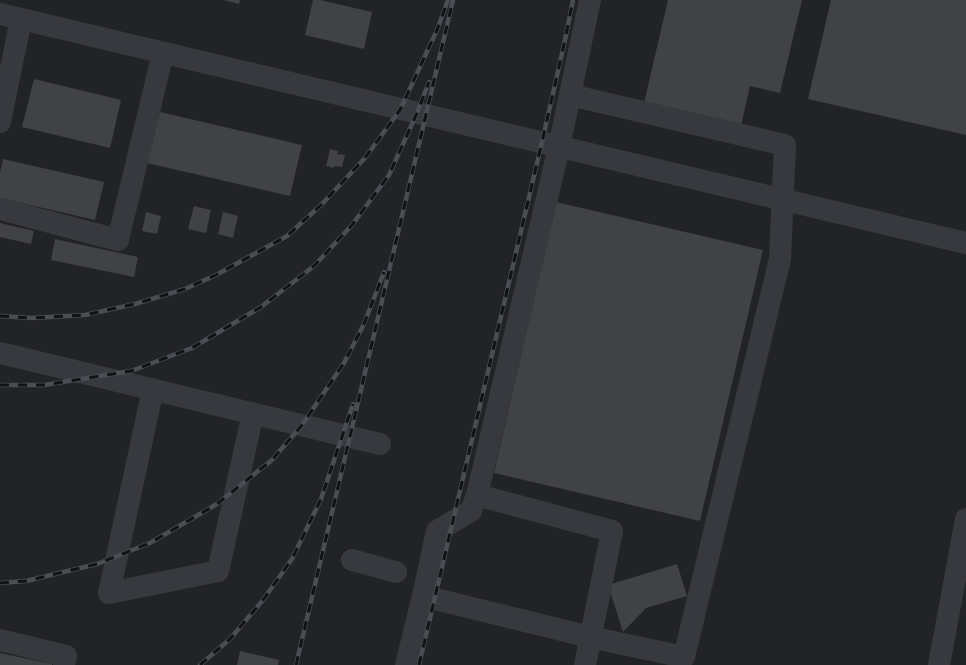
<!DOCTYPE html>
<html>
<head>
<meta charset="utf-8">
<style>
  body { margin:0 }
  canvas { display:block; background:#161719 }
</style>
</head>
<body>
<canvas width="966" height="665"></canvas>
<script>
const ctx = document.querySelector('canvas').getContext('2d');
ctx.lineJoin = 'round';
function fill(path, color) { ctx.fillStyle = color; ctx.fill(path, 'evenodd'); }
const poly = rows => new Path2D(rows.map(r => 'M' + r).join(''));
function trace(path, color, width, dash) { ctx.strokeStyle = color; ctx.lineWidth = width; ctx.lineCap = dash ? 'butt' : 'round'; ctx.setLineDash(dash || []); ctx.stroke(path); }
fill(poly([
  [0,0,966,0,966,665,0,665]
]), '#222326');
fill(poly([
  [223,0,240,0,239,4],
  [313,0,320,0,372,12,364,49,305,35],
  [668,0,802,0,780,93,750,86,740,130,643,107],
  [831,0,966,0,966,135,808,99],
  [34,79,121,100,110,148,22,127],
  [160,112,302,145,290,196,147,163],
  [330,149,338,151,337,154,345,155,342,167,334,166,334,168,326,166],
  [3,159,104,182,95,220,0,198,0,173],
  [556,202,763,250,700,521,494,473],
  [194,206,211,210,206,233,188,229],
  [146,212,161,216,157,234,142,231],
  [223,212,238,216,233,238,218,234],
  [0,223,34,231,31,244,0,237],
  [55,239,138,257,134,277,51,260],
  [677,564,687,596,646,608,623,632,608,585],
  [240,651,279,660,278,665,237,665],
  [0,653,52,664,52,665,0,665]
]), '#404246');
trace(poly([
  [0,14,966,243],
  [0,122,21,19],
  [0,209,118,240,163,53],
  [0,353,380,444],
  [153,389,109,593,218,571,253,413],
  [352,560,396,572],
  [423,596,437,531,471,511,477,495],
  [0,640,66,656,64,665],
  [406,665,423,596,590,637,684,657,780,259,785,145,570,95],
  [585,665,612,531,477,495,559,147,590,0],
  [939,665,966,519]
]), '#37393e', 22);
const rail = poly([
  [0,316,31,318,85,315,135,304,185,289,216,275,287,236,321,205,365,158,400,110,437,30,448,0],
  [0,385,44,385,131,371,192,348,261,307,314,266,352,225,389,175,417,113,429,82],
  [0,583,26,581,97,564,150,543,217,504,272,460,302,425,344,363,364,324,384,272],
  [200,665,230,639,263,600,292,559,321,499,353,404],
  [296,665,453,0],
  [419,665,542,142,565,40,573,0]
]);
trace(rail, '#4a4d53', 4.5);
trace(rail, '#111214', 3, [9]);
</script>
</body>
</html>
